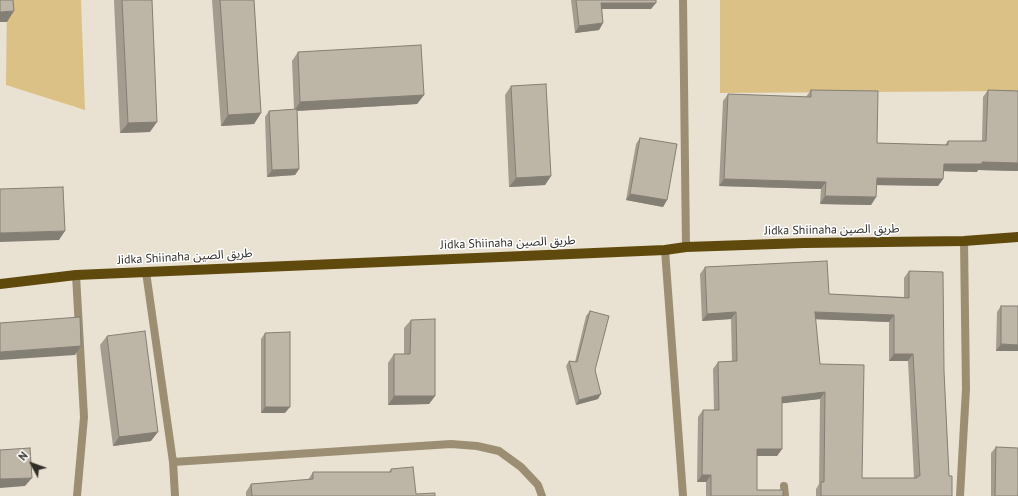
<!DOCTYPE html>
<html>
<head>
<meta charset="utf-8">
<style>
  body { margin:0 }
  #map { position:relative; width:1018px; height:496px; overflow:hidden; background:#e9e1d2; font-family:"PT Sans",sans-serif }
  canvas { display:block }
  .north { position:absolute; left:12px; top:444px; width:40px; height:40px; -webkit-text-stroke:3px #fff; paint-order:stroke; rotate:311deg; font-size:11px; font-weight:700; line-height:16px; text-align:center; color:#312e28 }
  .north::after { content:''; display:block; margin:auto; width:14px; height:18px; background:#312e28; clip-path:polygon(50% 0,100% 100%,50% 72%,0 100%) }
</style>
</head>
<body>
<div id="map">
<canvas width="1018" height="496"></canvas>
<div class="north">N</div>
</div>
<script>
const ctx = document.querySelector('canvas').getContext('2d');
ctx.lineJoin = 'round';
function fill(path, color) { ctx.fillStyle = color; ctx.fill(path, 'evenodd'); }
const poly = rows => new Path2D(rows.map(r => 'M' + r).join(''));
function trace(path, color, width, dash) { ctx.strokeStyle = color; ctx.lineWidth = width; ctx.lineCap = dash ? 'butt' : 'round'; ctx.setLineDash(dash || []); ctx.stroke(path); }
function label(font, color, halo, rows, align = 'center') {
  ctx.font = font + ' "PT Sans","Noto Sans Arabic",sans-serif'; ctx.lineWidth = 3; ctx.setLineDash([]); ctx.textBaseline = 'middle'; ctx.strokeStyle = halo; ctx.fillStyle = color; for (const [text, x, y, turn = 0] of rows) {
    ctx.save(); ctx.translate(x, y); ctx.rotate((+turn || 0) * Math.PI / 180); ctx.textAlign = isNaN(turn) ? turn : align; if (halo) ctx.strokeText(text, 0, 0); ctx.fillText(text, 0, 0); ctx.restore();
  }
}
fill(poly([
  [7,0,81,0,85,110,6,85],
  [720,0,1018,0,1018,91,720,93]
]), '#dcc186');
trace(poly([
  [683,0,686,247],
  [665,250,683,496],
  [146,272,173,462,175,496],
  [76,275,84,417,77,496],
  [173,462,451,444,477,446,499,451,521,467,538,485,542,496],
  [784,486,785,496],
  [960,496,966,389,964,241]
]), '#9b8e72', 8);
trace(poly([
  [0,284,76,275,146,272,665,250,686,247,804,243,964,241,1018,237]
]), '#60490c', 10);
fill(poly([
  [114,0,152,0,150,132,120,133],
  [212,0,254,0,261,113,254,124,221,126],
  [571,0,656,0,651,9,602,9,603,23,599,30,575,33],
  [298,52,424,95,417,104,297,111,299,169,295,175,267,177,265,117,269,111,294,109,292,61],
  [511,86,551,176,545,185,509,187,505,95],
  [811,90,877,143,945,145,948,141,982,141,983,97,988,90,1018,91,1018,174,1018,171,978,170,977,172,943,171,943,179,938,186,876,185,876,197,871,205,820,204,821,189,719,186,723,101,728,94,806,97],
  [640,138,667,200,663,207,626,200,636,144],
  [705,267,829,294,904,297,904,278,909,271,944,371,949,476,952,496,816,496,816,489,819,484,820,399,782,403,782,449,777,456,757,456,757,490,783,496,706,496,706,482,697,482,698,417,703,410,714,410,713,369,718,362,732,361,731,319,702,321,700,274],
  [815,319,889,322,889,361,908,361,914,478,862,478,820,364],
  [1001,306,1018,351,996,351,997,312],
  [590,311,598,399,576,405,566,366,569,361,575,362,586,316],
  [411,320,435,396,429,404,388,405,388,363,394,354,404,354,404,328],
  [265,333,285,413,261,413,261,339],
  [107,336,151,441,113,446,100,345],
  [996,447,1018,496,991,496,991,453],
  [391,469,416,494,435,496,246,496,246,492,251,484,308,480,313,472,389,472]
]), '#a39c8f');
fill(poly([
  [601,3,656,3,651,9,596,9],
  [14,11,7,22,0,22,0,12],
  [603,23,599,30,575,33,579,26],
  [424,95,417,104,294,111,300,102],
  [261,113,254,124,221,126,228,115],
  [157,122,150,132,120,133,128,123],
  [982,162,1018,163,1018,171,978,170,977,172,938,171,944,164],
  [299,169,295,175,267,177,272,170],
  [551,176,545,185,509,187,516,178],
  [877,178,943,179,938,186,871,185],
  [724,179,826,182,821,189,719,186],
  [630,194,667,200,663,207,626,200],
  [825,196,876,197,871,205,820,204],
  [65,231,59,240,0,242,0,233],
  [736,312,731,319,702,321,707,314],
  [815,312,894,315,889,322,810,319],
  [1001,344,1018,345,1018,351,996,351],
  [81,346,75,355,0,360,0,352],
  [894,354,913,354,908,361,889,361],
  [825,392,820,399,777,404,782,397],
  [601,394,598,399,576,405,579,400],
  [394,396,435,396,429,404,388,405],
  [265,407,290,407,285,413,261,413],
  [158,432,151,441,113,446,119,437],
  [757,449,782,449,777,456,752,456],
  [702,475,711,475,706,482,697,482],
  [32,478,25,486,0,488,0,479]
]), '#847f74');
const building = poly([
  [0,0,13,0,14,11,0,12,0,0],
  [122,0,152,0,157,122,128,123,122,0],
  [220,0,254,0,261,113,228,115,220,0],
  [576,0,656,0,656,3,601,3,603,23,579,26,576,0],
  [421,45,424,95,300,102,298,52,421,45],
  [546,84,551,176,516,178,511,86,546,84],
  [811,90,878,91,877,143,948,145,948,141,986,141,988,90,1018,91,1018,163,982,162,982,164,944,164,943,179,877,178,876,197,825,196,826,182,724,179,728,94,811,97,811,90],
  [297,109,299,169,272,170,269,111,297,109],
  [640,138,677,144,667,200,630,194,640,138],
  [63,187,65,231,0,233,0,189,63,187],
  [827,261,829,294,909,298,909,271,943,272,944,371,949,476,952,476,952,496,821,496,821,482,824,482,825,392,782,397,782,449,757,449,757,490,783,490,783,496,711,496,711,475,702,475,703,410,719,410,718,362,737,361,736,312,707,314,705,267,827,261],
  [815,312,894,315,894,354,913,354,920,476,917,476,917,478,862,478,864,365,820,364,815,312],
  [1001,306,1018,306,1018,345,1001,344,1001,306],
  [590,311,609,316,595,370,601,394,579,400,569,361,577,362,590,311],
  [80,317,81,346,0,352,0,323,80,317],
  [435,319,435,396,394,396,394,354,410,354,411,320,435,319],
  [145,331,158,432,119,437,107,336,145,331],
  [290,332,290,407,265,407,265,333,290,332],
  [996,447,1018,448,1018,496,995,496,996,447],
  [30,448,32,478,0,479,0,450,30,448],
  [413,467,416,494,435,493,435,496,252,496,251,484,313,479,313,472,391,472,391,469,413,467]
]);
fill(building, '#bdb5a6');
trace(building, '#847f74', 1);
label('12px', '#312e28', '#fff', [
  ["Jidka Shiinaha طريق الصين",832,230,-1],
  ["Jidka Shiinaha طريق الصين",508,243,-2],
  ["Jidka Shiinaha طريق الصين",185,257,-3]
]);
</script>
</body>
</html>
